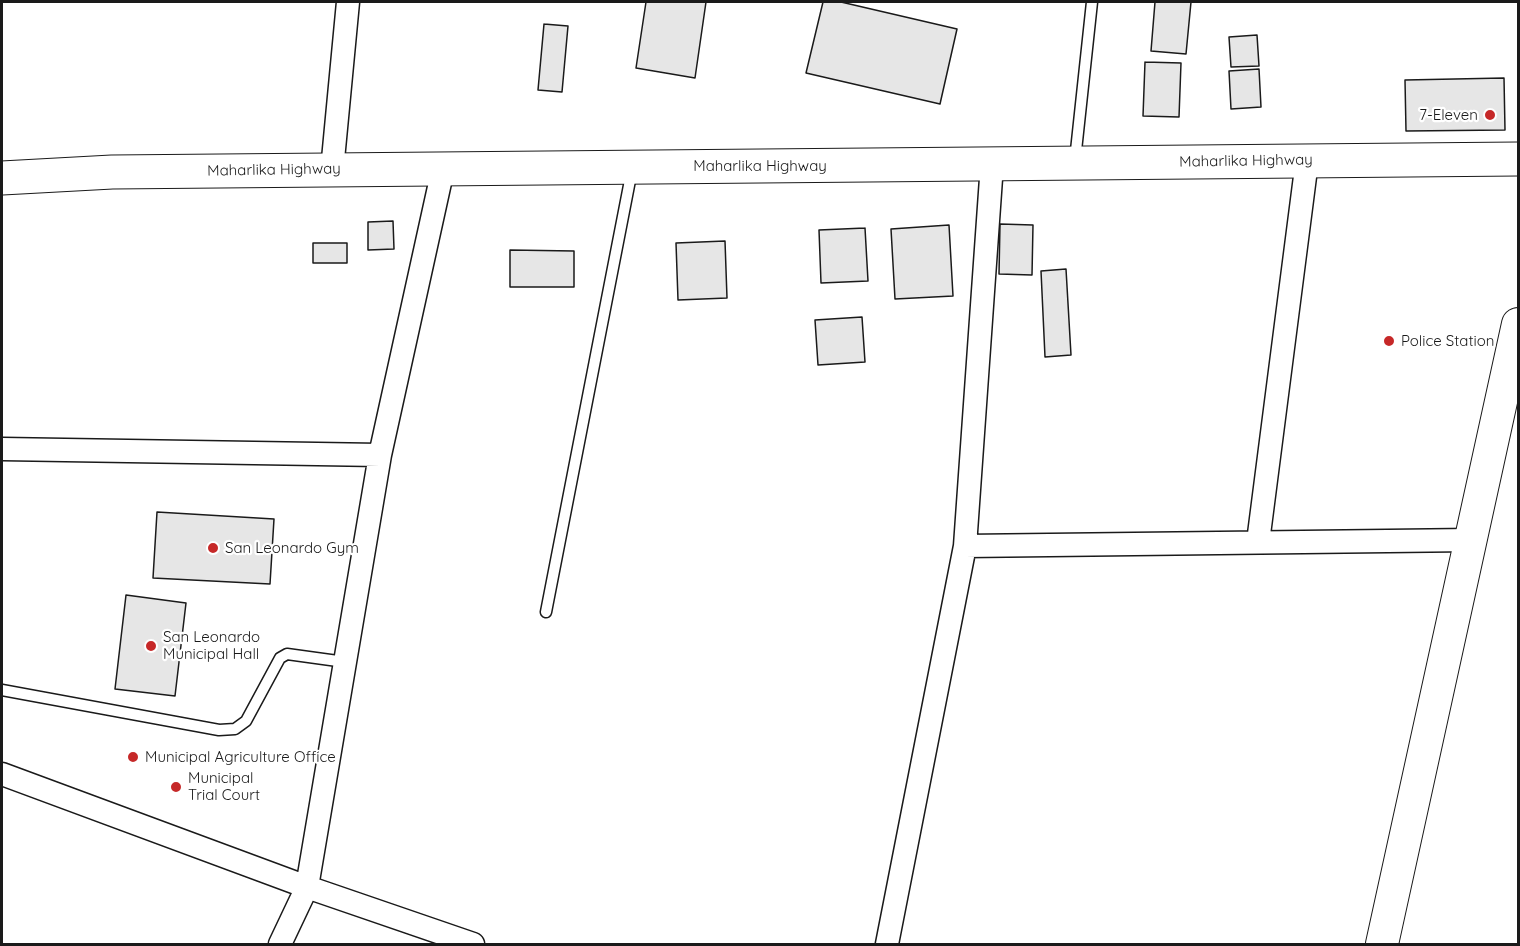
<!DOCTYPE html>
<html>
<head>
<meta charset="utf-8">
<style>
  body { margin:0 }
  #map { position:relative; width:1520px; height:946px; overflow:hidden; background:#fff; font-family:Quicksand,sans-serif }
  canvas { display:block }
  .frame { position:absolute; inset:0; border:3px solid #1a1a1a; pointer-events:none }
</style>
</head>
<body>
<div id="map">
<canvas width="1520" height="946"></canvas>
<div class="frame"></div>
</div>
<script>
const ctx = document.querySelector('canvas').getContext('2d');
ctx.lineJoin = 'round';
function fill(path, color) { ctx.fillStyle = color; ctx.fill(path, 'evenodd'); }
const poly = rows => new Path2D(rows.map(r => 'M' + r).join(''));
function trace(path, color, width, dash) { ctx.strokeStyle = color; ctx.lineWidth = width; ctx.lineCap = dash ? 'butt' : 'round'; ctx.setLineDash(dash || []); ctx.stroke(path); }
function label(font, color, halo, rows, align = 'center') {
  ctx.font = font + ' Quicksand,sans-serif'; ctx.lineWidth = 4.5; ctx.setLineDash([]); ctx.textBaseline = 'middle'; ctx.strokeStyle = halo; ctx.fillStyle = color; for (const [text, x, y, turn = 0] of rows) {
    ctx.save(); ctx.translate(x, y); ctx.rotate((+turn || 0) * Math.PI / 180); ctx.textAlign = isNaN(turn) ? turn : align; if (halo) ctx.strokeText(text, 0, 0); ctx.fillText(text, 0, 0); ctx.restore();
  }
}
const building = poly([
  [646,2,706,2,695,78,636,68,646,2],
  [823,2,841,2,957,29,940,104,806,73,823,2],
  [1155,2,1191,2,1186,54,1151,51,1155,2],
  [544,24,568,26,562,92,538,90,544,24],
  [1257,35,1259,66,1231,67,1229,37,1257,35],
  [1145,62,1181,63,1179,117,1143,116,1145,62],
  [1259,69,1261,107,1231,109,1229,71,1259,69],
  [1504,78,1505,130,1406,131,1405,80,1504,78],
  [393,221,394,249,368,250,368,222,393,221],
  [1000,224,1033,225,1032,275,999,274,1000,224],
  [949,225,953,296,895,299,891,229,949,225],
  [865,228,868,281,821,283,819,230,865,228],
  [725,241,727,298,678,300,676,243,725,241],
  [313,243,347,243,347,263,313,263,313,243],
  [510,250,574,251,574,287,510,287,510,250],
  [1066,269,1071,355,1045,357,1041,271,1066,269],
  [862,317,865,362,818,365,815,320,862,317],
  [157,512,274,519,270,584,153,578,157,512],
  [126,595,186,603,175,696,115,689,126,595]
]);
fill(building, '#e6e6e6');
trace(building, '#1a1a1a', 1.5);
const lane = poly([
  [1075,160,1092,2],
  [546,612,632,170],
  [2,690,219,730,235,729,246,721,280,658,287,654,345,662]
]);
const street = poly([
  [332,170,348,2],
  [2,449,380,455],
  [1258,542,1307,161],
  [965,546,1472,540],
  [2,774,307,887,473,944],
  [280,944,307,887,380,455,443,169],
  [887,944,965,546,992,164]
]);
const secondary = poly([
  [1382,944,1518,324]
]);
const highway = poly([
  [2,178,112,172,1518,159]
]);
trace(lane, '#1a1a1a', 13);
trace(street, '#1a1a1a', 25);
trace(secondary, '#1a1a1a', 34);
trace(highway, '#1a1a1a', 35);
trace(lane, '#fff', 10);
trace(street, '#fff', 22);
trace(secondary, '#fff', 32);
trace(highway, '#fff', 33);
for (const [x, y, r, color] of [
  [1490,115,6,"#c62828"],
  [1389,341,6,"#c62828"],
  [213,548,6,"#c62828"],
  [151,646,6,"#c62828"],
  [133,757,6,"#c62828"],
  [176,787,6,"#c62828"]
]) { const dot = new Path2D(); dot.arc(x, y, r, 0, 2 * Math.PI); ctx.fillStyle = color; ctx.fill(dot); trace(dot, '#fff', 2); }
label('15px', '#1a1a1a', '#fff', [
  ["7-Eleven",1478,115,"right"],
  ["Police Station",1401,341],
  ["San Leonardo Gym",225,548],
  ["San Leonardo",163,637],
  ["Municipal Hall",163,654],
  ["Municipal Agriculture Office",145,757],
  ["Municipal",188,778],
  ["Trial Court",188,795]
], 'left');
label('15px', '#1a1a1a', '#fff', [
  ["Maharlika Highway",1246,161,-1],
  ["Maharlika Highway",760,166],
  ["Maharlika Highway",274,170,-1]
]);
</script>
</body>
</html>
